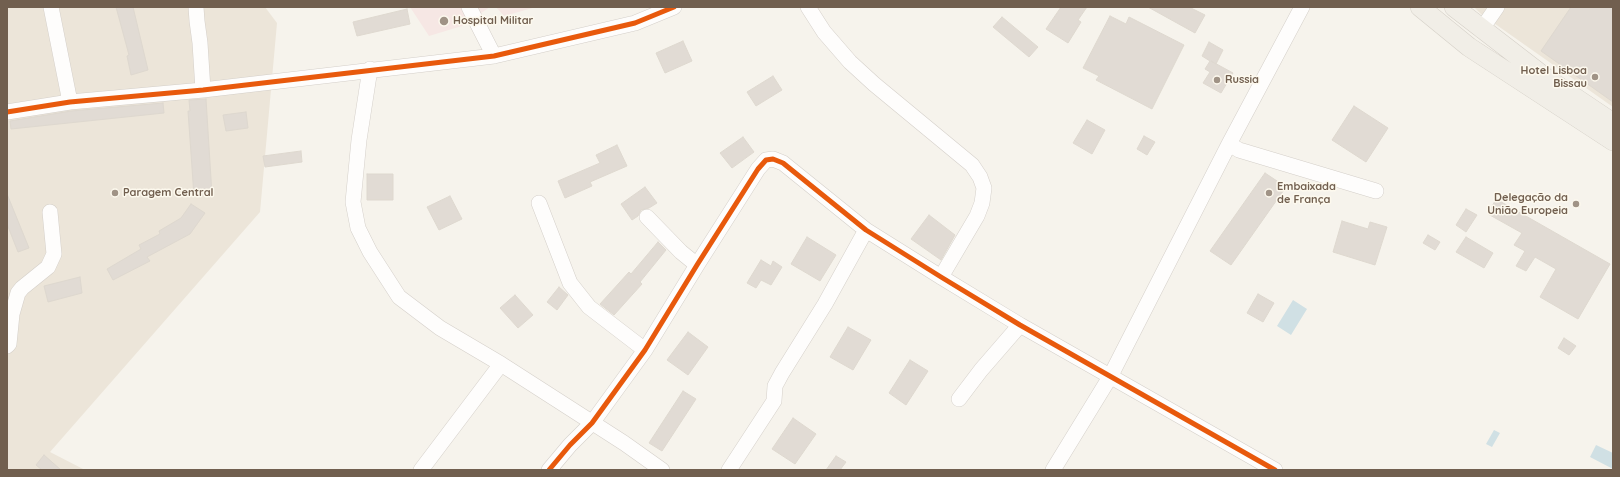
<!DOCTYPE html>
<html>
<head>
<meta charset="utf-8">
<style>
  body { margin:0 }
  #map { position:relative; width:1620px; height:477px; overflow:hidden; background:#f6f3ec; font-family:Quicksand,sans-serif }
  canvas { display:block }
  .frame { position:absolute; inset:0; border:8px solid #715f4f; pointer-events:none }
</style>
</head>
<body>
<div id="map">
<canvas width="1620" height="477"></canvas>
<div class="frame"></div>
</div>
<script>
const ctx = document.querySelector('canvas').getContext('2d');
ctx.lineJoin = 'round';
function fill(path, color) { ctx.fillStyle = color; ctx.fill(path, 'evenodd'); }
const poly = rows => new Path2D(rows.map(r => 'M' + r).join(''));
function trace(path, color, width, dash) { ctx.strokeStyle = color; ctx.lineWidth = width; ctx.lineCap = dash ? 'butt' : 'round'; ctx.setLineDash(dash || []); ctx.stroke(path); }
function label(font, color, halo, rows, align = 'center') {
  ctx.font = font + ' Quicksand,sans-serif'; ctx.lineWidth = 3; ctx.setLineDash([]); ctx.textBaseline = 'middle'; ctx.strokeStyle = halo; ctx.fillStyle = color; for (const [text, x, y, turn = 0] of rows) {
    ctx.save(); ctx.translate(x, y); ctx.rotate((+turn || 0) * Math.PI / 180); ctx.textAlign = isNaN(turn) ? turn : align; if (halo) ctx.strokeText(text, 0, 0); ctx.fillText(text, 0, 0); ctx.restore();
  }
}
fill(poly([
  [7,7,265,7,277,23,260,212,50,452,85,470,7,470],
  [1474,7,1613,7,1613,107,1481,14]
]), '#ece5d9');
fill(poly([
  [410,7,490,7,462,26,429,36],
  [496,7,536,7,504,16]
]), '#f6e7e4');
fill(poly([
  [1293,300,1307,309,1291,335,1277,326],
  [1494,430,1500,433,1492,447,1486,444],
  [1596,445,1613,453,1613,469,1590,457]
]), '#d0e0e4');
const building = poly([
  [116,7,133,7,148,70,131,75,127,56,129,55,116,7],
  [1061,7,1087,7,1078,20,1081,22,1068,43,1046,29,1061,7],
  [1148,7,1189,7,1205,15,1195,33,1148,7],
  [1571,7,1613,7,1613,102,1541,51,1571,7],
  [407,9,410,24,357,36,353,22,407,9],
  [1110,16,1126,24,1129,17,1184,45,1152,109,1096,80,1099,76,1083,68,1110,16],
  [1002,17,1038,47,1029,57,993,27,1002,17],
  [683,41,692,61,665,73,656,53,683,41],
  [1209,42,1223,50,1216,64,1211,61,1233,73,1221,93,1203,83,1210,72,1205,69,1210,61,1202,56,1209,42],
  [773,76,782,90,756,106,747,92,773,76],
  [206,99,212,195,194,196,188,111,190,111,189,100,206,99],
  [163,103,164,113,11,129,10,121,71,111,163,103],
  [1354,106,1388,128,1366,162,1332,140,1354,106],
  [246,112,248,128,226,131,223,115,246,112],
  [1087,120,1105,130,1092,154,1073,143,1087,120],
  [1144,136,1155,142,1147,155,1137,149,1144,136],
  [743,137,754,152,732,168,720,153,743,137],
  [617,145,627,166,590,182,592,186,565,198,558,181,600,163,596,155,617,145],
  [301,151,302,162,265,167,263,156,301,151],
  [1265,173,1286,187,1231,265,1210,251,1265,173],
  [367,174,393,174,393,200,367,200,367,174],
  [645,187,657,203,649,208,641,210,638,216,632,220,621,204,645,187],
  [7,194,29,248,18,252,7,224,7,194],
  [450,196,462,219,439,230,427,207,450,196],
  [1496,199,1610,264,1578,319,1540,297,1556,269,1535,257,1526,271,1516,266,1525,251,1514,245,1522,233,1488,214,1496,199],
  [191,204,205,213,190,234,147,257,150,261,113,280,107,269,141,249,139,245,160,234,159,231,181,218,191,204],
  [1466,209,1477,215,1466,232,1456,225,1466,209],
  [929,215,955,235,941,260,911,239,929,215],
  [1342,221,1368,229,1370,222,1387,227,1375,265,1333,252,1342,221],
  [1428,235,1440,242,1435,250,1423,243,1428,235],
  [807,237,836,255,820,281,791,264,807,237],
  [1466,237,1493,253,1484,268,1456,252,1466,237],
  [658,242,666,250,640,282,642,284,614,315,600,304,629,272,631,274,658,242],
  [761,260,771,266,773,261,782,267,771,285,761,280,756,288,747,283,761,260],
  [80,277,82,293,48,302,44,286,80,277],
  [559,287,568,295,557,310,547,302,559,287],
  [1258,294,1274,303,1263,322,1247,313,1258,294],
  [515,295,533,315,518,328,500,308,515,295],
  [848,327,871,340,853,370,830,357,848,327],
  [688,332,708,347,688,375,667,360,688,332],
  [1564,338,1576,346,1569,355,1558,348,1564,338],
  [910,360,928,371,906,405,889,393,910,360],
  [683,391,696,399,662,451,649,443,683,391],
  [793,418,816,434,795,464,772,449,793,418],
  [44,455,61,470,42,470,36,465,44,455],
  [836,456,846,462,840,470,826,470,836,456]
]);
fill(building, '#e1dbd4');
trace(building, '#ded8cf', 1);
const minor = poly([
  [51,7,70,102],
  [196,7,197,21,200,43,203,90],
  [469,7,494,56],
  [808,7,824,32,850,62,874,84,972,165,980,177,984,188,982,203,977,216,941,277],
  [1481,30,1497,7],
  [370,69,359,140,353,202,358,228,370,252,399,297,440,328,501,364,624,443,662,470],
  [7,112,70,102,203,90,494,56,635,23,674,7],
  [1229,144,1239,150,1376,191],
  [539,203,570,283,589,307,645,350],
  [647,217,681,252,697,265],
  [7,346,9,344,12,314,18,293,22,288,48,267,54,254,50,212],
  [959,399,981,370,1020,325],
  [421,470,501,364],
  [549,470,570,445,592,423,645,350,697,265,758,169,766,160,773,159,783,163,866,230,941,277,1020,325,1275,470],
  [729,470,774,401,775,386,782,373,825,304,866,230],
  [1053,470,1110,377,1229,144,1302,7]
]);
const major = poly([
  [1420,7,1469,47,1613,141],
  [1454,7,1546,78,1613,123]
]);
trace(minor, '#d4cfc9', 16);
trace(major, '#d4cfc7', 20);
trace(minor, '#fefdfc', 15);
trace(major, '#f1eee7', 19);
trace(poly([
  [7,112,70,102,203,90,494,56,635,23,674,7],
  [549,470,570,445,592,423,645,350,697,265,758,169,766,160,773,159,783,163,866,230,941,277,1020,325,1275,470]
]), '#e8590c', 5);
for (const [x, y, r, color] of [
  [444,21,5,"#a09386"],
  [1595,77,4,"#a09386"],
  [1217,80,4,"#a09386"],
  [115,193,4,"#a09386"],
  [1269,193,4,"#a09386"],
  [1576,204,4,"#a09386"]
]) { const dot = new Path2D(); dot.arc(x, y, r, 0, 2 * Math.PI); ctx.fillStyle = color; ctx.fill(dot); trace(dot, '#fdf9ee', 1.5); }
label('bold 11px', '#715f4f', '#fdf9ee', [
  ["Hospital Militar",453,21],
  ["Hotel Lisboa",1587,71,"right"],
  ["Bissau",1587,84,"right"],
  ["Russia",1225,80],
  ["Embaixada",1277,187],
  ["de França",1277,200],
  ["Paragem Central",123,193],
  ["Delegação da",1568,198,"right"],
  ["União Europeia",1568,211,"right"]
], 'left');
</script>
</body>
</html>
